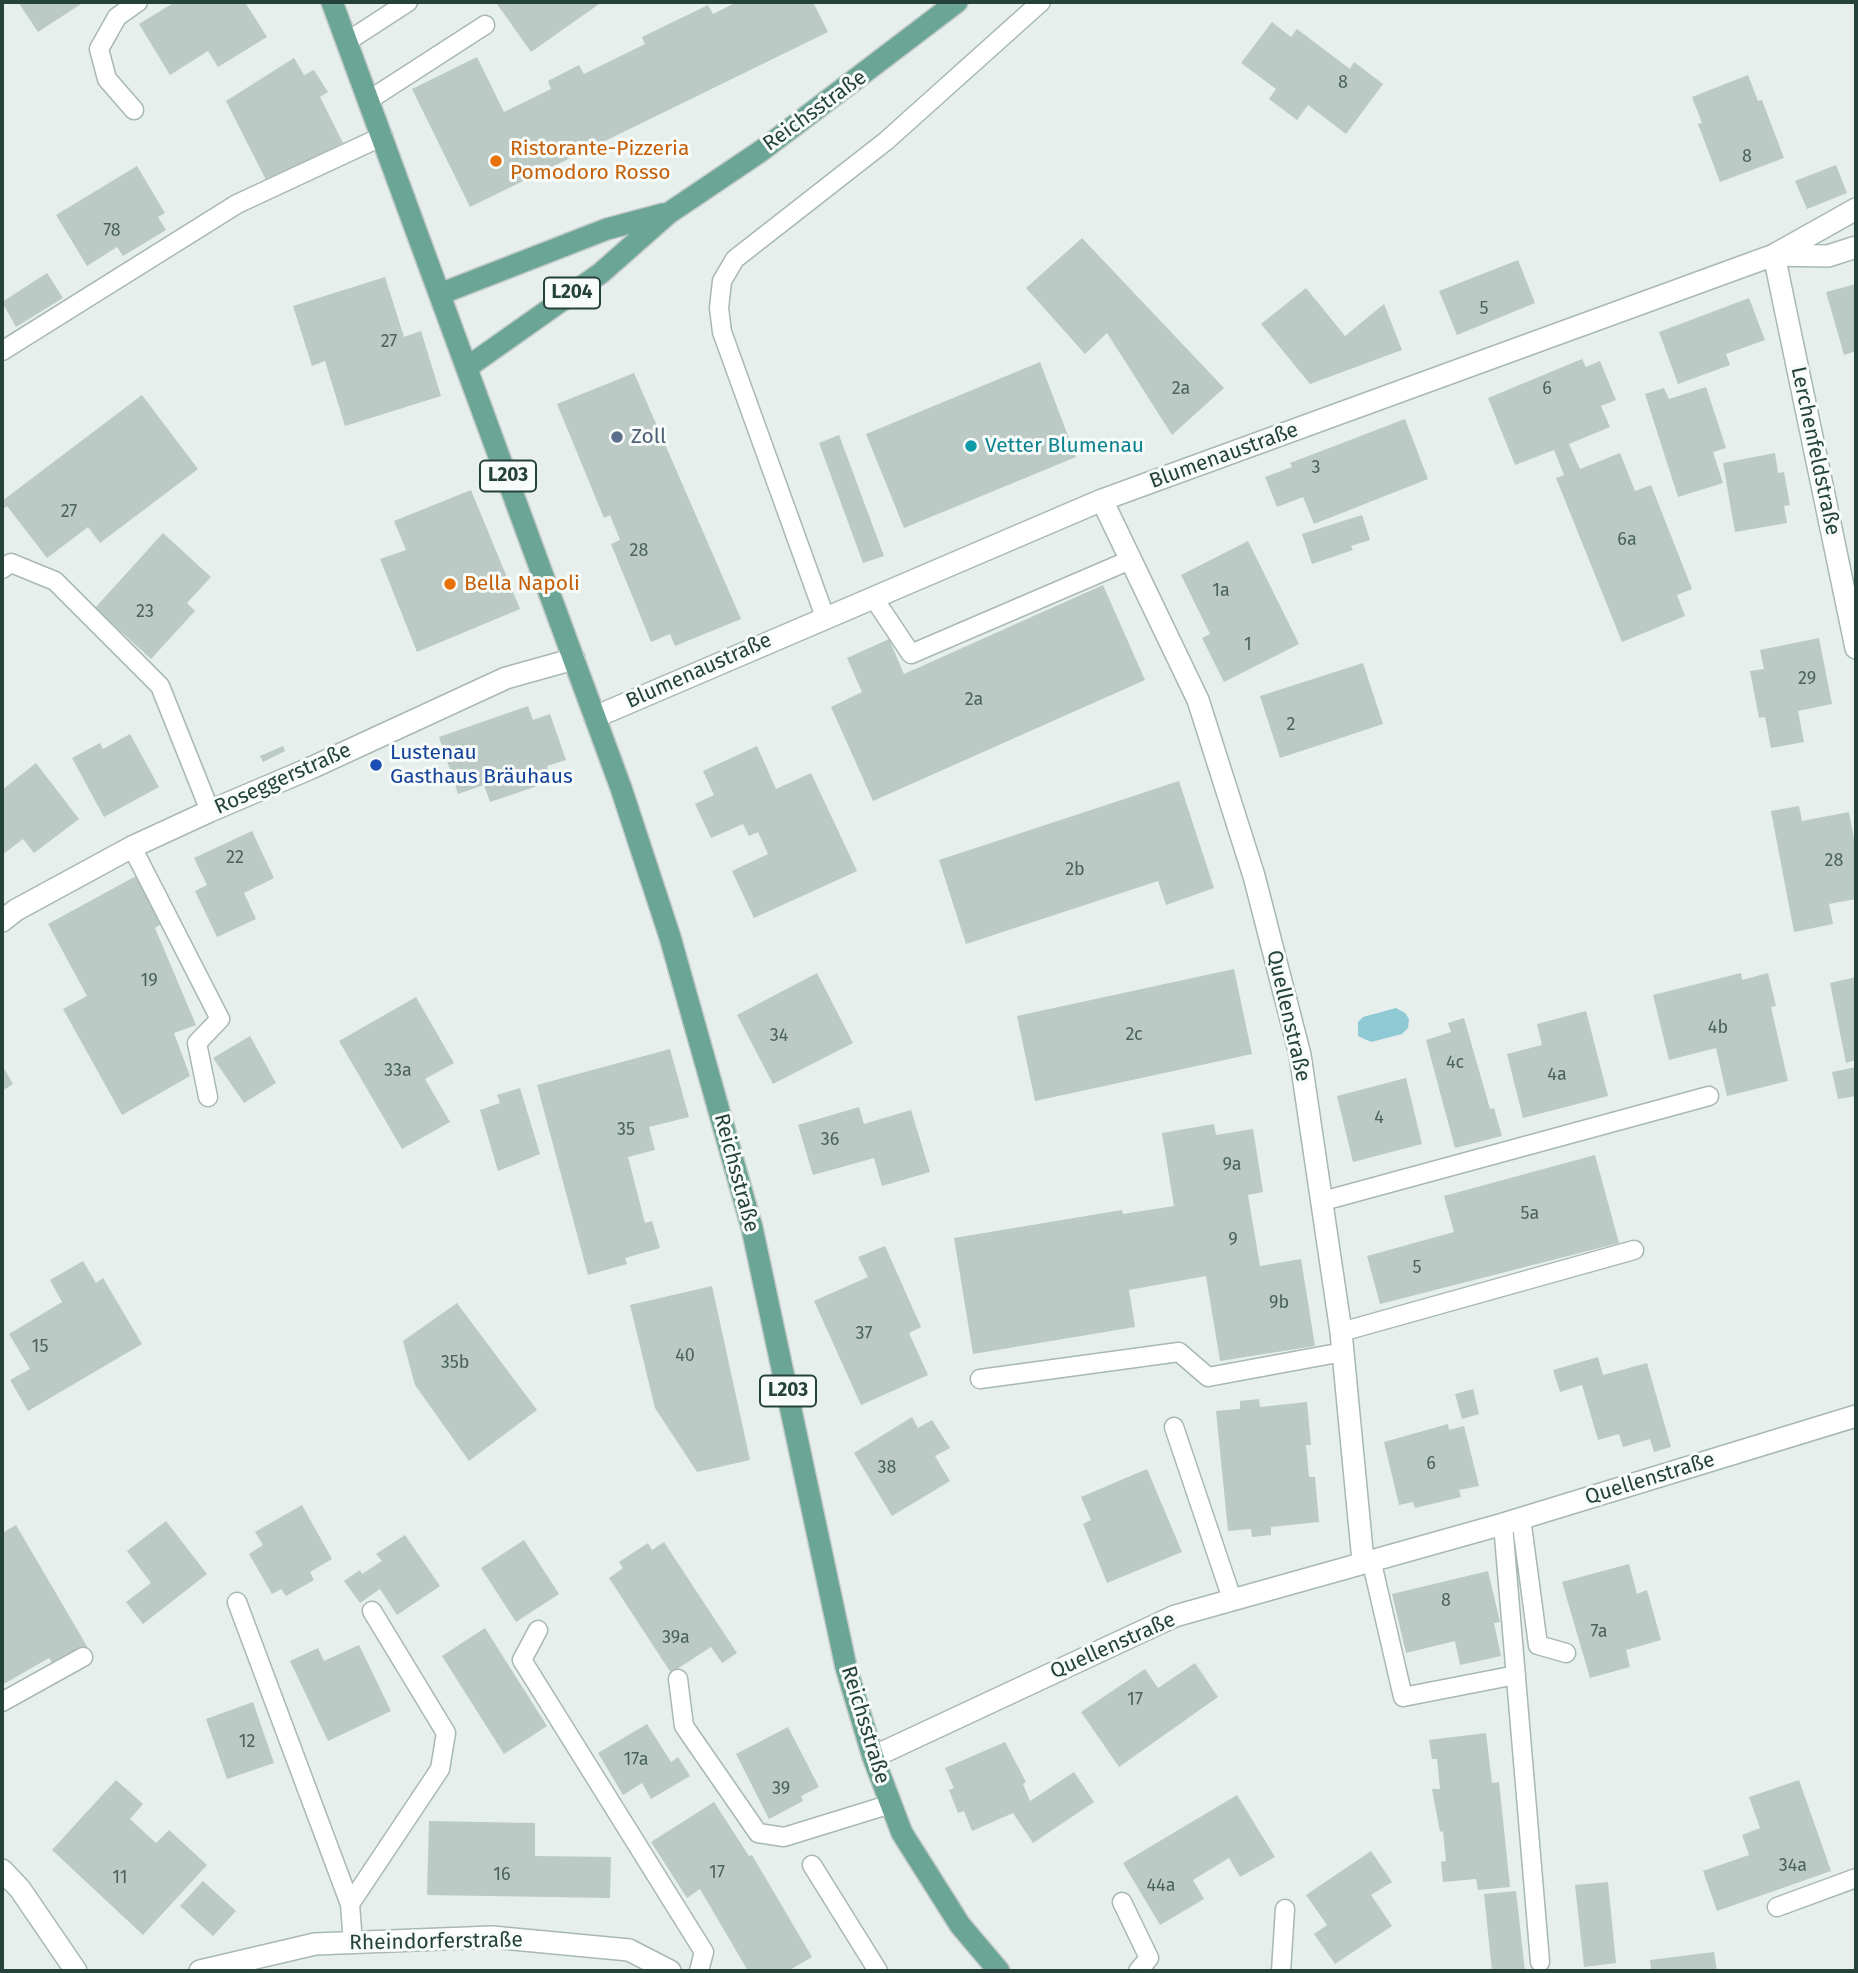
<!DOCTYPE html>
<html>
<head>
<meta charset="utf-8">
<style>
  body { margin:0 }
  #map { position:relative; width:1858px; height:1973px; overflow:hidden; background:#e6efeb; font-family:"Fira Sans",sans-serif }
  canvas { display:block }
  .frame { position:absolute; inset:0; border:4px solid #24423a; pointer-events:none }
</style>
</head>
<body>
<div id="map">
<canvas width="1858" height="1973"></canvas>
<div class="frame"></div>
</div>
<script>
const ctx = document.querySelector('canvas').getContext('2d');
ctx.lineJoin = 'round';
function fill(path, color) { ctx.fillStyle = color; ctx.fill(path, 'evenodd'); }
const poly = rows => new Path2D(rows.map(r => 'M' + r).join(''));
function trace(path, color, width, dash) { ctx.strokeStyle = color; ctx.lineWidth = width; ctx.lineCap = dash ? 'butt' : 'round'; ctx.setLineDash(dash || []); ctx.stroke(path); }
function label(font, color, halo, rows, align = 'center') {
  ctx.font = font + ' "Fira Sans",sans-serif'; ctx.lineWidth = 6; ctx.setLineDash([]); ctx.textBaseline = 'middle'; ctx.strokeStyle = halo; ctx.fillStyle = color; for (const [text, x, y, turn = 0] of rows) {
    ctx.save(); ctx.translate(x, y); ctx.rotate((+turn || 0) * Math.PI / 180); ctx.textAlign = isNaN(turn) ? turn : align; if (halo) ctx.strokeText(text, 0, 0); ctx.fillText(text, 0, 0); ctx.restore();
  }
}
fill(poly([
  [1396,1008,1405,1013,1409,1019,1408,1028,1402,1034,1371,1042,1358,1036,1358,1022,1363,1017]
]), '#8ec9d4');
fill(poly([
  [18,2,84,2,38,32],
  [175,2,245,2,267,37,218,67,208,51,170,75,139,24],
  [500,2,602,2,531,52,497,4],
  [737,2,813,2,828,32,470,207,412,89,477,57,504,112,551,89,548,81,579,65,584,74,645,44,642,37,708,5,713,14],
  [1272,22,1291,37,1297,29,1350,69,1354,62,1383,84,1346,134,1308,105,1297,120,1269,99,1276,89,1241,63],
  [294,58,304,75,314,70,328,92,320,97,343,143,266,180,226,101],
  [1748,75,1758,101,1762,100,1784,158,1720,182,1698,124,1702,123,1692,97],
  [1836,165,1847,193,1807,209,1795,181],
  [137,166,165,213,158,217,166,230,123,256,117,247,87,266,56,215],
  [1082,238,1224,388,1172,435,1107,333,1085,354,1026,288],
  [1518,260,1535,303,1457,335,1439,291],
  [47,273,63,298,16,327,2,302],
  [385,277,404,337,421,331,441,396,345,426,325,361,312,366,293,306],
  [1856,284,1856,351,1844,355,1826,292],
  [1306,288,1345,336,1384,304,1402,350,1310,384,1261,324],
  [1749,298,1765,340,1726,354,1730,365,1678,384,1659,332],
  [1582,359,1586,367,1600,361,1616,400,1601,406,1610,427,1569,444,1580,469,1620,453,1635,491,1651,485,1692,589,1677,595,1685,616,1622,642,1556,478,1564,475,1554,450,1515,465,1488,398],
  [1040,362,1076,457,904,528,866,434],
  [634,373,741,619,675,646,670,634,651,642,611,544,620,540,610,515,604,518,557,404],
  [1706,387,1726,448,1713,452,1723,483,1678,497,1645,394,1664,388,1669,399],
  [142,395,198,469,100,543,88,527,47,558,7,506,2,510,2,501],
  [1405,419,1428,479,1314,524,1303,497,1277,507,1265,477,1292,467,1290,463],
  [839,435,884,556,863,563,819,443],
  [1775,453,1778,473,1784,472,1790,505,1784,506,1787,523,1735,532,1723,463],
  [471,490,520,609,417,652,380,559,406,550,394,521],
  [1362,515,1370,540,1351,546,1353,550,1312,564,1302,534],
  [163,533,211,577,187,603,195,611,151,659,95,608],
  [1248,541,1299,644,1224,682,1202,638,1210,634,1181,575],
  [1103,585,1145,680,873,801,831,707,862,692,847,658,889,639,904,674],
  [1819,638,1832,704,1798,711,1804,742,1771,748,1765,717,1759,718,1750,671,1764,669,1760,650],
  [1363,663,1383,724,1280,758,1260,696],
  [528,706,533,720,550,714,566,760,547,766,552,781,490,802,484,785,458,794,439,737],
  [130,734,159,787,104,817,72,758,100,743,103,749],
  [283,746,285,751,263,762,260,756],
  [757,746,776,789,811,773,857,871,754,918,732,871,768,854,758,832,749,836,743,824,711,838,695,804,714,795,703,771],
  [36,763,79,819,34,853,23,839,2,855,2,790],
  [1179,781,1214,888,1166,905,1158,881,966,944,939,860],
  [1799,806,1802,821,1849,812,1856,850,1856,899,1829,904,1833,924,1794,932,1771,811],
  [252,831,274,878,244,893,256,919,217,937,195,891,207,885,194,858],
  [136,876,161,924,155,928,196,1025,174,1033,190,1076,122,1115,63,1009,87,996,48,924],
  [1234,969,1252,1054,1035,1101,1017,1016],
  [817,973,853,1043,773,1084,737,1015],
  [1741,973,1742,980,1768,973,1776,1006,1771,1007,1788,1081,1727,1096,1716,1048,1669,1060,1653,995],
  [1856,977,1856,1060,1846,1063,1830,983],
  [416,997,454,1063,425,1079,450,1122,402,1149,339,1041],
  [1586,1011,1608,1096,1523,1118,1507,1054,1542,1045,1537,1024],
  [1464,1018,1490,1109,1494,1108,1502,1136,1455,1148,1426,1040,1451,1032,1448,1023],
  [250,1036,276,1083,244,1103,213,1058],
  [670,1049,689,1117,649,1127,655,1150,628,1157,645,1223,652,1221,660,1248,625,1258,627,1264,588,1275,537,1085],
  [2,1065,13,1084,2,1091],
  [1856,1067,1856,1096,1838,1099,1832,1072],
  [1406,1078,1422,1144,1353,1162,1337,1096],
  [520,1088,540,1154,498,1171,480,1110,500,1103,497,1095],
  [859,1107,864,1124,911,1110,930,1172,882,1186,874,1158,813,1175,798,1125],
  [1214,1124,1216,1135,1253,1129,1263,1192,1248,1195,1260,1266,1301,1259,1315,1346,1220,1361,1206,1276,1129,1290,1135,1327,973,1354,954,1238,1122,1210,1123,1214,1174,1206,1162,1133],
  [1595,1155,1619,1243,1380,1304,1367,1256,1454,1232,1444,1196],
  [885,1246,921,1327,909,1333,928,1375,861,1405,814,1301,868,1277,858,1257],
  [83,1261,96,1283,103,1278,142,1344,28,1411,10,1380,30,1369,9,1334,62,1302,50,1280],
  [712,1286,750,1460,697,1472,655,1408,630,1305],
  [457,1303,537,1410,469,1461,415,1385,403,1341],
  [1598,1357,1603,1375,1647,1363,1671,1447,1654,1452,1650,1439,1623,1447,1619,1434,1598,1440,1582,1385,1560,1392,1553,1370],
  [1473,1389,1479,1414,1462,1419,1455,1394],
  [1259,1399,1260,1407,1307,1402,1311,1445,1306,1445,1309,1477,1315,1477,1319,1522,1271,1527,1271,1535,1252,1537,1251,1529,1228,1531,1216,1411,1240,1409,1240,1401],
  [912,1417,918,1428,932,1420,950,1448,935,1456,950,1481,892,1516,854,1453],
  [1448,1424,1449,1430,1464,1426,1479,1486,1459,1490,1461,1497,1415,1508,1413,1502,1399,1505,1384,1442],
  [1147,1469,1182,1552,1107,1583,1083,1524,1091,1520,1081,1497],
  [302,1505,332,1559,310,1572,314,1580,286,1596,281,1589,272,1594,249,1554,263,1545,255,1532],
  [166,1521,207,1574,143,1624,126,1602,151,1583,127,1551],
  [16,1525,88,1648,55,1667,49,1658,2,1685,2,1533],
  [405,1535,440,1586,397,1615,380,1589,360,1603,344,1581,360,1570,362,1574,382,1561,376,1554],
  [524,1540,559,1594,516,1622,481,1568],
  [664,1542,737,1653,722,1663,711,1647,671,1673,609,1578,623,1568,619,1562,648,1543,652,1550],
  [1629,1564,1637,1594,1647,1590,1661,1640,1626,1650,1630,1667,1590,1678,1562,1582],
  [1488,1571,1500,1622,1494,1623,1501,1656,1460,1665,1455,1641,1406,1653,1392,1594],
  [485,1628,547,1726,504,1754,442,1656],
  [359,1645,391,1711,328,1741,290,1661,318,1648,324,1661],
  [1195,1663,1218,1697,1119,1767,1081,1712,1145,1669,1158,1688],
  [253,1702,274,1763,227,1779,206,1719],
  [647,1724,671,1762,678,1757,690,1776,651,1799,642,1783,623,1795,598,1753],
  [788,1727,819,1787,801,1796,803,1801,769,1819,736,1754],
  [1486,1733,1492,1783,1499,1782,1510,1887,1478,1890,1476,1879,1443,1882,1441,1862,1446,1861,1443,1831,1440,1832,1432,1789,1440,1789,1437,1759,1432,1759,1429,1740],
  [1005,1742,1026,1782,1023,1784,1030,1801,1074,1772,1094,1802,1033,1843,1013,1813,972,1831,964,1811,958,1813,949,1790,954,1788,945,1768],
  [116,1780,143,1804,130,1819,156,1843,169,1830,207,1865,143,1935,52,1850],
  [1799,1780,1831,1871,1717,1911,1703,1871,1749,1855,1742,1835,1760,1828,1749,1797],
  [1237,1795,1275,1857,1240,1877,1229,1858,1193,1880,1204,1899,1160,1925,1123,1863],
  [714,1802,749,1856,752,1855,812,1957,788,1971,748,1971,700,1889,687,1898,651,1842],
  [429,1821,535,1823,535,1856,611,1857,610,1898,427,1895],
  [1371,1851,1392,1882,1371,1895,1392,1926,1335,1964,1314,1934,1327,1925,1306,1895],
  [203,1881,236,1911,213,1936,180,1906],
  [1608,1882,1616,1963,1584,1967,1575,1885],
  [1516,1891,1525,1971,1492,1971,1484,1894],
  [1714,1952,1717,1971,1651,1971,1650,1960]
]), '#bbcac4');
const service = poly([
  [348,41,408,2],
  [369,100,485,25],
  [134,110,107,79,99,49,117,17,138,2],
  [2,351,237,204,383,136],
  [2,569,11,563,55,581,160,686,210,811],
  [873,597,911,654,1130,560],
  [825,617,722,332,719,308,722,281,735,259,886,141,1041,2],
  [132,847,220,1019,197,1043,208,1097],
  [1323,1201,1709,1096],
  [1341,1332,1634,1250],
  [980,1379,1179,1352,1208,1377,1343,1352],
  [1174,1427,1232,1599],
  [1521,1518,1538,1645,1566,1653],
  [1503,1524,1540,1962],
  [1371,1559,1403,1697,1516,1675],
  [237,1602,350,1904,353,1943],
  [538,1630,522,1660,704,1952,699,1971],
  [678,1679,684,1726,758,1833,784,1837,891,1804],
  [2,1702,83,1657],
  [812,1865,878,1971],
  [1122,1902,1149,1958,1138,1971],
  [350,1904,440,1769,446,1733,372,1611],
  [1777,1907,1856,1878],
  [1281,1971,1285,1909]
]);
const minor = poly([
  [1856,247,1828,256,1774,255,1856,648],
  [1102,500,1198,700,1254,876,1300,1055,1341,1332,1363,1561],
  [595,717,1102,500,1774,255,1856,209],
  [2,921,16,910,132,847,210,811,311,768,506,678,574,659],
  [873,1757,1175,1616,1503,1524,1856,1416],
  [2,1870,20,1889,76,1971],
  [200,1971,315,1944,492,1937,629,1950,670,1971]
]);
const primary = poly([
  [332,2,621,788,670,937,752,1228,846,1667,873,1757,902,1833,960,1925,999,1971],
  [440,294,607,229,663,214],
  [469,366,601,273,669,213,761,151,957,2]
]);
trace(service, '#a8b8b2', 21);
trace(minor, '#a8b8b2', 24);
trace(primary, '#c2cac8', 24);
trace(service, '#fff', 18);
trace(minor, '#fff', 21);
trace(primary, '#6aa596', 21);
for (const [x, y, r, color] of [
  [496,161,7,"#e8710a"],
  [617,437,7,"#5c6f8a"],
  [971,446,7,"#0f9aa8"],
  [450,584,7,"#e8710a"],
  [376,765,7,"#1a4fb4"]
]) { const dot = new Path2D(); dot.arc(x, y, r, 0, 2 * Math.PI); ctx.fillStyle = color; ctx.fill(dot); trace(dot, '#f7fbf9', 2.5); }
label('18px', '#4a645c', null, [
  ["8",1343,83],
  ["8",1747,157],
  ["78",112,231],
  ["5",1484,309],
  ["27",389,342],
  ["2a",1181,389],
  ["6",1547,389],
  ["3",1316,468],
  ["27",69,512],
  ["6a",1627,540],
  ["28",639,551],
  ["1a",1221,591],
  ["23",145,612],
  ["1",1248,645],
  ["29",1807,679],
  ["2a",974,700],
  ["2",1291,725],
  ["22",235,858],
  ["28",1834,861],
  ["2b",1075,870],
  ["19",149,981],
  ["4b",1718,1028],
  ["2c",1134,1035],
  ["34",779,1036],
  ["4c",1455,1063],
  ["33a",398,1071],
  ["4a",1557,1075],
  ["4",1379,1118],
  ["35",626,1130],
  ["36",830,1140],
  ["9a",1232,1165],
  ["5a",1530,1214],
  ["9",1233,1240],
  ["5",1417,1268],
  ["9b",1279,1303],
  ["37",864,1334],
  ["15",40,1347],
  ["40",685,1356],
  ["35b",455,1363],
  ["6",1431,1464],
  ["38",887,1468],
  ["8",1446,1601],
  ["7a",1599,1632],
  ["39a",676,1638],
  ["17",1135,1700],
  ["12",247,1742],
  ["17a",636,1760],
  ["39",781,1789],
  ["34a",1793,1866],
  ["17",717,1873],
  ["16",502,1875],
  ["11",120,1878],
  ["44a",1161,1886]
]);
for (const [x, y, w] of [
  [572,293,56],
  [508,476,56],
  [788,1391,56]
]) { const box = new Path2D(); box.roundRect(x - w / 2, y - 15.5, w, 31, 5); ctx.fillStyle = '#f7fbf9'; ctx.fill(box); trace(box, '#24423a', 2); }
label('bold 19px', '#24423a', null, [
  ["L204",572,293],
  ["L203",508,476],
  ["L203",788,1391]
]);
label('21px', '#24423a', '#f7fbf9', [
  ["Reichsstraße",815,111,-36],
  ["Lerchenfeldstraße",1815,451,78],
  ["Blumenaustraße",1224,456,-20],
  ["Blumenaustraße",699,671,-24],
  ["Roseggerstraße",283,779,-24],
  ["Quellenstraße",1288,1016,77],
  ["Reichsstraße",736,1173,75],
  ["Quellenstraße",1650,1479,-17],
  ["Quellenstraße",1113,1646,-24],
  ["Reichsstraße",865,1725,73],
  ["Rheindorferstraße",436,1942,-1]
]);
label('21px', '#c56008', '#f7fbf9', [
  ["Ristorante-Pizzeria",510,149],
  ["Pomodoro Rosso",510,173],
  ["Bella Napoli",464,584]
], 'left');
label('21px', '#4e5e75', '#f7fbf9', [
  ["Zoll",631,437]
], 'left');
label('21px', '#0d838f', '#f7fbf9', [
  ["Vetter Blumenau",985,446]
], 'left');
label('21px', '#164399', '#f7fbf9', [
  ["Lustenau",390,753],
  ["Gasthaus Bräuhaus",390,777]
], 'left');
</script>
</body>
</html>
